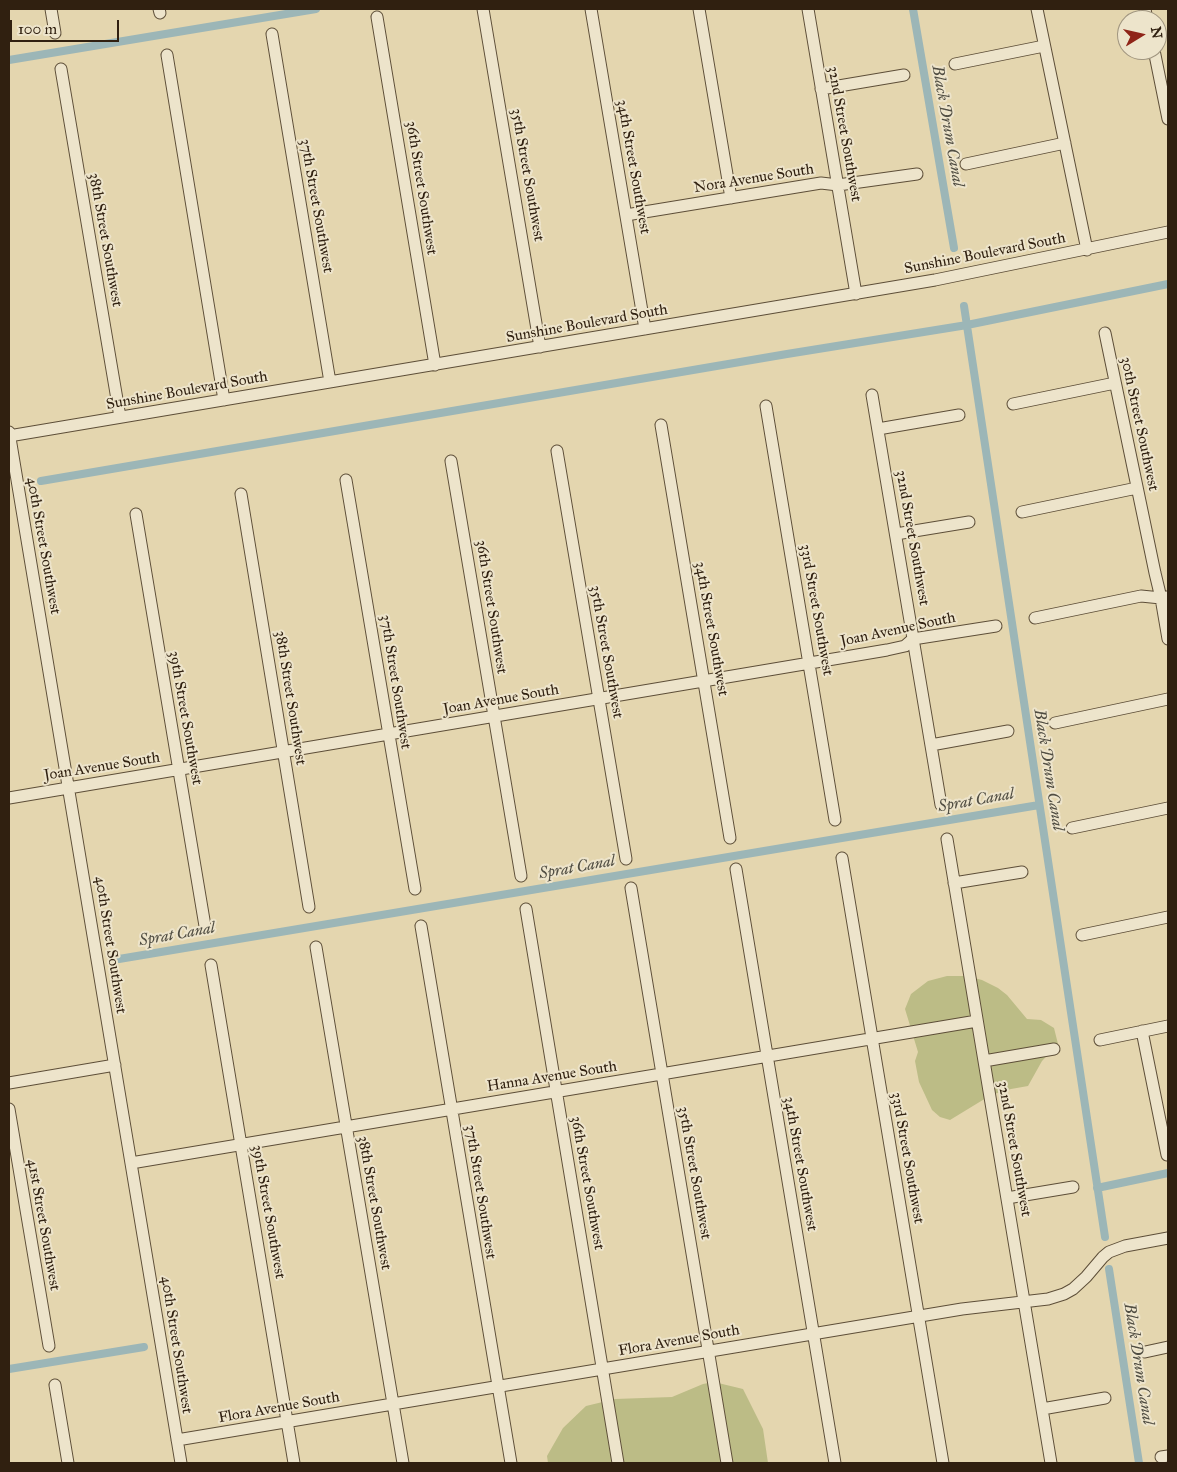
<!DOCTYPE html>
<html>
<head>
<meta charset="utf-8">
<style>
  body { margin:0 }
  #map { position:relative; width:1177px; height:1472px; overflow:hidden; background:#e4d6af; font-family:"IM FELL Great Primer",serif }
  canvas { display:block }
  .frame { position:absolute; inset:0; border:10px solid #302010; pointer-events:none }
  .north { position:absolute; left:1117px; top:10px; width:50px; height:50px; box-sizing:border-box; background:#ede4cb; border:1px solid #a19680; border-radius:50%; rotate:81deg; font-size:14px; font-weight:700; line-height:20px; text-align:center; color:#302010 }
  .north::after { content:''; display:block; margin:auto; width:18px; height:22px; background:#8f2418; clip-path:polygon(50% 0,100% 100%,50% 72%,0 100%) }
  .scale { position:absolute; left:10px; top:20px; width:109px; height:22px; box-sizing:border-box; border:2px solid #302010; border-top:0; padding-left:6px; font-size:15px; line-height:18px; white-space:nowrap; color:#302010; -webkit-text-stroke:4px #ede4cb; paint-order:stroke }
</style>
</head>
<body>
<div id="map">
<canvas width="1177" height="1472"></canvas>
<div class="frame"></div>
<div class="north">N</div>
<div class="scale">100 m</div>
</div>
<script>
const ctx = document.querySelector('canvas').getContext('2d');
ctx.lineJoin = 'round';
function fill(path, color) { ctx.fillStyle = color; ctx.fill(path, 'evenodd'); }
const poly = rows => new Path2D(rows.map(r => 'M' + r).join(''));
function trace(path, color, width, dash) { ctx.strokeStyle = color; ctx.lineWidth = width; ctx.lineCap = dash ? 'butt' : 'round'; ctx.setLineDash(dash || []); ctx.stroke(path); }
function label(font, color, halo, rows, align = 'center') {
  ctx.font = font + ' "IM FELL Great Primer",serif'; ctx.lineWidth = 4; ctx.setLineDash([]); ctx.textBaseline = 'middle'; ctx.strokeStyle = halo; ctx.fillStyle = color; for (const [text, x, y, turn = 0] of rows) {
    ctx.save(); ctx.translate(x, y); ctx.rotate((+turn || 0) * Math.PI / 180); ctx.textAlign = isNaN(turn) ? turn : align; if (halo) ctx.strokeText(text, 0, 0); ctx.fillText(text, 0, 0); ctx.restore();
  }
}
fill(poly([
  [947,976,966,976,982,980,998,988,1007,995,1027,1019,1041,1020,1054,1028,1058,1044,1042,1061,1028,1086,1011,1089,991,1095,950,1120,940,1117,932,1110,919,1082,915,1061,918,1052,905,1009,911,994,928,981],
  [714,1382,743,1389,763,1429,768,1463,548,1463,547,1456,563,1428,586,1406,615,1399,672,1397,703,1384]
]), '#bcbc86');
trace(poly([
  [913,9,954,248],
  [9,60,316,9],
  [964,306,1105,1237],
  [41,481,787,354,967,325,1168,284],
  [119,959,1039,805],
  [1097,1188,1168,1173],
  [1109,1269,1139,1463],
  [9,1369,144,1347]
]), '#9cb6b7', 8);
const minor = poly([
  [51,9,55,33],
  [159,9,160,13],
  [483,9,540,347],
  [591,9,645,329],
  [699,9,731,198],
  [808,9,856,294],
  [1037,9,1087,250],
  [1145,9,1147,20],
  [377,17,435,365],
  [272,34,330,382],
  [1154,50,1168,119],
  [167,55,224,400],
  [955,64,1044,46],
  [61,69,120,417],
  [821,89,904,75],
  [966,164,1065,143],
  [626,215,821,183,838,185,917,174],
  [1105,333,1155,573,1161,598,1168,639],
  [872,395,941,805],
  [1013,404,1115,383],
  [766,406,835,820],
  [661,425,730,838],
  [878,429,959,415],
  [9,432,181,1463],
  [9,436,935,280,1168,232],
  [557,451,626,859],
  [451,461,521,876],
  [346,480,415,889],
  [241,494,309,907],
  [1022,512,1137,488],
  [136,514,205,926],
  [896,534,969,522],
  [1035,618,1141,596,1161,598,1167,597],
  [1055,723,1168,699],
  [931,745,1008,731],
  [9,798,887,650,905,646,913,639,996,626],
  [1072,828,1168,808],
  [947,839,1051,1463],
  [842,858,943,1463],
  [736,869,835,1463],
  [954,883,1022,872],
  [631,888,727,1463],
  [526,909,618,1463],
  [421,926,511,1463],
  [1082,935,1168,917],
  [316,947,403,1463],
  [211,965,294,1463],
  [1142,1031,1167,1155],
  [1100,1040,1168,1026],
  [984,1061,1054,1049],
  [9,1083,115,1065],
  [9,1109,49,1346],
  [131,1163,977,1021],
  [1007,1198,1073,1187],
  [1145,1352,1168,1347],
  [55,1385,68,1463],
  [1042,1409,1105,1398],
  [177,1440,962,1309,1048,1299,1064,1294,1073,1289,1086,1277,1103,1257,1109,1252,1125,1246,1168,1238],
  [1161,1457,1168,1456]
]);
trace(minor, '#5d4e38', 13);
trace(minor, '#ede4cb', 11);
label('15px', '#302010', '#ede4cb', [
  ["32nd Street Southwest",844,134,80],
  ["34th Street Southwest",633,167,80],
  ["35th Street Southwest",527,175,80],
  ["Nora Avenue South",754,179,-9],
  ["36th Street Southwest",421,188,81],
  ["37th Street Southwest",316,206,80],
  ["38th Street Southwest",105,240,80],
  ["Sunshine Boulevard South",985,254,-11],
  ["Sunshine Boulevard South",587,324,-10],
  ["Sunshine Boulevard South",187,391,-10],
  ["30th Street Southwest",1139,424,78],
  ["32nd Street Southwest",912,538,80],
  ["40th Street Southwest",43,546,80],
  ["36th Street Southwest",491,607,81],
  ["33rd Street Southwest",816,610,80],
  ["34th Street Southwest",711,629,80],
  ["Joan Avenue South",898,630,-12],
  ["35th Street Southwest",606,652,80],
  ["37th Street Southwest",395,682,81],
  ["38th Street Southwest",290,698,81],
  ["Joan Avenue South",501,700,-10],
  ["39th Street Southwest",185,718,80],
  ["Joan Avenue South",102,767,-9],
  ["40th Street Southwest",110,945,81],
  ["Hanna Avenue South",552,1077,-9],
  ["32nd Street Southwest",1014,1149,80],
  ["33rd Street Southwest",907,1158,80],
  ["34th Street Southwest",800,1164,80],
  ["35th Street Southwest",694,1173,80],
  ["36th Street Southwest",587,1183,80],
  ["37th Street Southwest",480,1192,81],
  ["38th Street Southwest",374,1203,80],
  ["39th Street Southwest",268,1212,80],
  ["41st Street Southwest",43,1225,80],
  ["Flora Avenue South",679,1341,-10],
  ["40th Street Southwest",176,1345,81],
  ["Flora Avenue South",279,1408,-10]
]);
label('italic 16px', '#504d42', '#ede4cb', [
  ["Black Drum Canal",947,126,80],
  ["Black Drum Canal",1048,770,81],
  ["Sprat Canal",976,801,-10],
  ["Sprat Canal",577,868,-10],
  ["Sprat Canal",177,935,-10],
  ["Black Drum Canal",1138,1364,81]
]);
</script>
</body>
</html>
